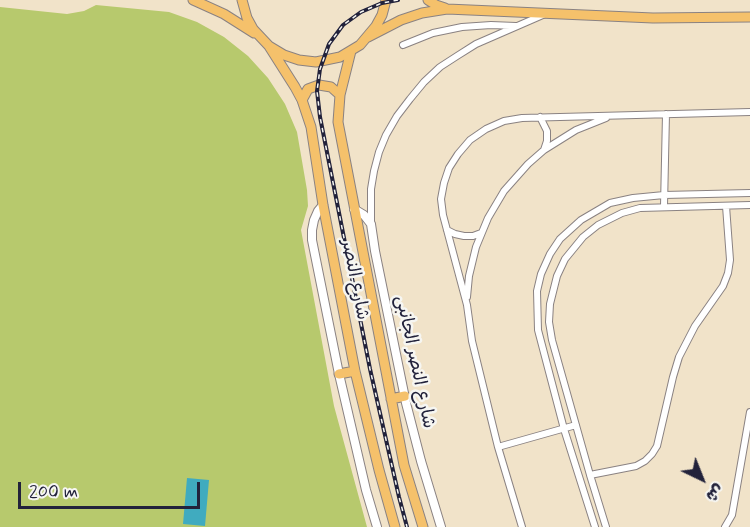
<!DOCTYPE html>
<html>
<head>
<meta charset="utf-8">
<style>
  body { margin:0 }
  #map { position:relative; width:750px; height:527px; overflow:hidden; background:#f1e3c9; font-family:Mynerve,"Playpen Sans Arabic",sans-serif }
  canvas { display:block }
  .north { position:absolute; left:672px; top:449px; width:60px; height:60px; -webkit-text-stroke:4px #f6f6f2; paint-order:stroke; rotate:137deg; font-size:16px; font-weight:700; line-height:24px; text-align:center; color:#22223b }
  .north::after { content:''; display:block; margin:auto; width:21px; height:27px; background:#22223b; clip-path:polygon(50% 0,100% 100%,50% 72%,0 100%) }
  .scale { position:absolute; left:18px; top:482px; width:182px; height:27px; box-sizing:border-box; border:3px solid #22223b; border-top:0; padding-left:8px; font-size:18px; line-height:21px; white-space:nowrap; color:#22223b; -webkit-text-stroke:4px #f6f6f2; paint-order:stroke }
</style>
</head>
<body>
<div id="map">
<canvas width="750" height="527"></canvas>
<div class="north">ش</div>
<div class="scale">200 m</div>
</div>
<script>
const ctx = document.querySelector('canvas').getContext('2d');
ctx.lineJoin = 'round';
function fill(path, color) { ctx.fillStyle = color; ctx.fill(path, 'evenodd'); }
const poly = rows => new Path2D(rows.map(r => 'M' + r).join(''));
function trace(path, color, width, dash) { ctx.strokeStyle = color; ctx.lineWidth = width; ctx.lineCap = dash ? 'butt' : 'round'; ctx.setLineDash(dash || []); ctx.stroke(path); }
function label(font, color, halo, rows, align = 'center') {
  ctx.font = font + ' Mynerve,"Playpen Sans Arabic",sans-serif'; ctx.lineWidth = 5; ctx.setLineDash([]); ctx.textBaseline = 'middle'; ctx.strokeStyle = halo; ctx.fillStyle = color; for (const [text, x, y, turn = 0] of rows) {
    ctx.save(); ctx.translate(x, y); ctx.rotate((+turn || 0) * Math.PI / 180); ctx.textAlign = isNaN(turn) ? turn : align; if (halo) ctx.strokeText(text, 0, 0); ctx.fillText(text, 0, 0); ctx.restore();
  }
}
fill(poly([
  [96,5,169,12,197,22,224,37,248,56,268,78,285,104,297,132,307,190,308,206,301,230,334,406,367,527,0,527,0,7,67,14,84,11]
]), '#b7c96d');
fill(poly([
  [187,478,209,480,205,526,183,524]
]), '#40abbf');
const minor = poly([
  [403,45,433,33,462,27,491,25,516,26],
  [540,117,547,131,547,141,544,150],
  [664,206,666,114],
  [371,224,371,189,374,171,379,152,386,135,397,116,410,99,424,82,440,67,457,56,476,44,545,14],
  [447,230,455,234,464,236,473,236,481,233],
  [467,297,469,276,476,247,488,218,504,191,528,164,544,150,576,130,606,118],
  [498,447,576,425],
  [590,475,636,466,645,461,652,454,657,446,673,377,679,357,695,326,723,286,728,273,730,260,726,206],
  [522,527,498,447,472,341,467,305,443,215,441,199,444,183,449,168,458,154,470,140,486,129,504,121,522,118,750,112],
  [595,527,564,429,538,330,537,291,541,274,550,254,560,239,581,220,610,203,633,198,664,195,750,193],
  [606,527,590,475,552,340,549,322,550,304,557,276,565,259,583,237,598,225,622,213,640,208,750,205],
  [725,527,732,515,750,412]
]);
const tertiary = poly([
  [323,205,318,211,314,220,312,230,312,240,339,374,366,490,377,527],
  [354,209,364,215,371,224,375,251,406,403,421,461,441,527]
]);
const primary = poly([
  [193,0,224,14,254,33],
  [242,0,247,18,253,29,269,46,284,55,299,60,316,62,340,57,360,45,376,26,382,15,386,0],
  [428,0,436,5,445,8],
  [368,37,401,20,422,13,447,9,653,18,750,17],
  [269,46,295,87,302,100,311,127,323,205,355,371,379,470,395,527],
  [351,51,340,95,338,122,404,465,423,527],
  [302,100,308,89,319,85,331,87,340,95],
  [339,374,355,371],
  [391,399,405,396]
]);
trace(minor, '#8a8282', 8);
trace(tertiary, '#8a8282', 10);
trace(primary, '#8a8282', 11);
trace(minor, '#fff', 6);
trace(tertiary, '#fff', 8);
trace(primary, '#f5c16b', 9);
const rail = poly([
  [398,0,382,3,361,12,343,25,329,44,320,69,317,91,320,117,370,369,399,497,407,527]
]);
trace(rail, '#22223b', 4);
trace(rail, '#f6f6f2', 1.5, [4.5]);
label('18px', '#22223b', '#f6f6f2', [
  ["شارع النصر",354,280,79],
  ["شارع النصر الجانبى",414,362,78]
]);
</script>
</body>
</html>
